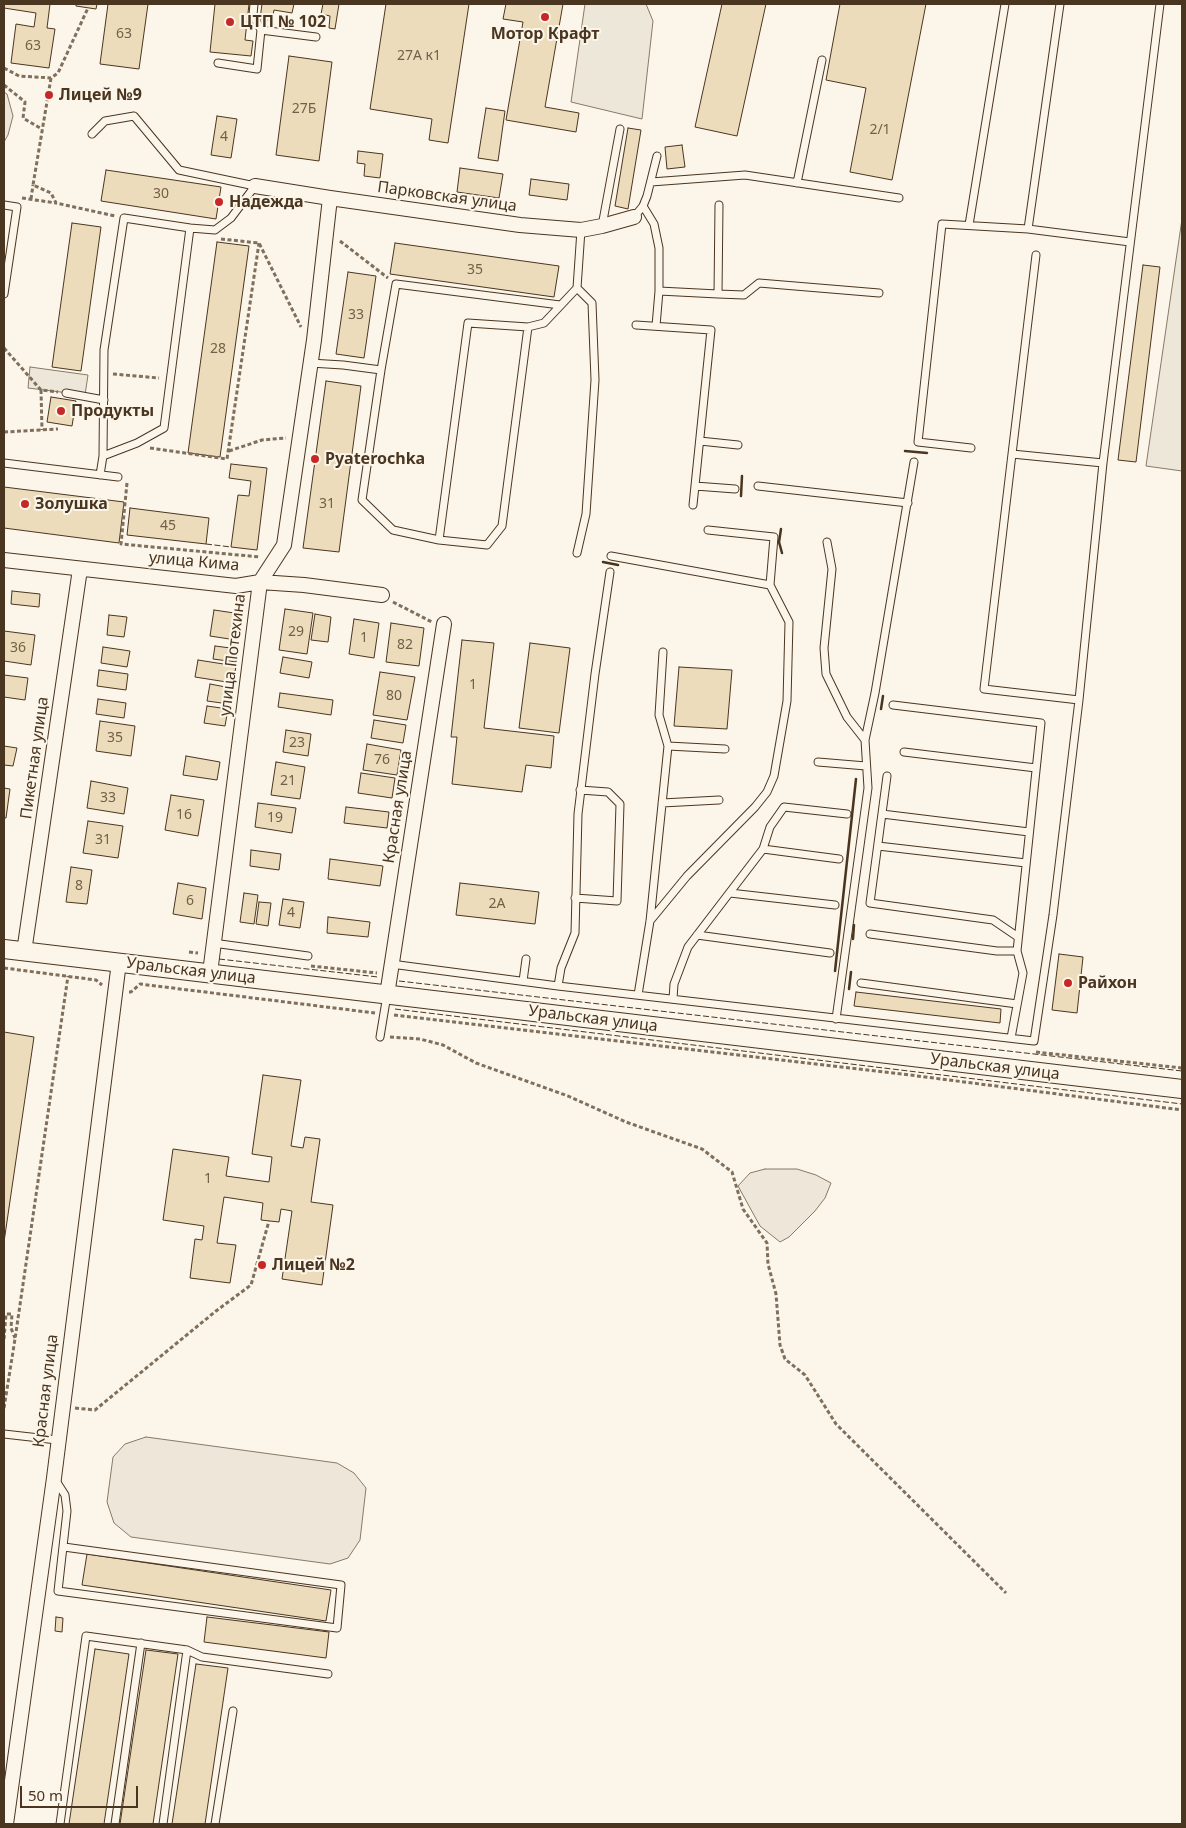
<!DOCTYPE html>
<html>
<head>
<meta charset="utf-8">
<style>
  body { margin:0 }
  #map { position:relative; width:1186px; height:1828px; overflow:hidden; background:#fbf6e9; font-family:"Noto Sans",sans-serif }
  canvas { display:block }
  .frame { position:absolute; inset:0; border:5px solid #4a3520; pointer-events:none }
  .scale { position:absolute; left:20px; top:1786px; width:118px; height:22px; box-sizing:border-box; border:2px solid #4a3520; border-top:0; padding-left:6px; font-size:15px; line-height:18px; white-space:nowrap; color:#4a3520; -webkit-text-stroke:4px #fbf6e9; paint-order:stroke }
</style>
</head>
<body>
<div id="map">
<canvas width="1186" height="1828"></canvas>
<div class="frame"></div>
<div class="scale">50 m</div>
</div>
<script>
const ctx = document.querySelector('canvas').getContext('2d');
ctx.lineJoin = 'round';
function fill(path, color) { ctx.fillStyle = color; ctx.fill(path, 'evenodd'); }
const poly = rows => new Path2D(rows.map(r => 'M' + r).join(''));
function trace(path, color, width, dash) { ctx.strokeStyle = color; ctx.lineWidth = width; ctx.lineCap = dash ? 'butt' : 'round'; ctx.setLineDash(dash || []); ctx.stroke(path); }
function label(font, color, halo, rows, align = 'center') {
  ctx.font = font + ' "Noto Sans",sans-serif'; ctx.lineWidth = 4; ctx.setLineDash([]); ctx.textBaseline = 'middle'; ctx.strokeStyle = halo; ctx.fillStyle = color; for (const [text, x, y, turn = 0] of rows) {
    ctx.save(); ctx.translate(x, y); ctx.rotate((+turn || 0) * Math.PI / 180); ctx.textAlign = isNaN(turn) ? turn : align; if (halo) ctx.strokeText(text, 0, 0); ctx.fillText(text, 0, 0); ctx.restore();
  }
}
const green = poly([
  [4,92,7,94,13,116,8,135,4,142,4,92],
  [765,1169,797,1169,816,1175,831,1183,825,1198,815,1211,789,1237,780,1242,760,1226,738,1186,750,1173,765,1169],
  [146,1437,337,1463,354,1473,366,1488,360,1540,348,1558,330,1564,131,1537,114,1523,107,1502,113,1457,125,1444,146,1437]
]);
fill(green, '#ede6d9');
trace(green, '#887966', 1);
const parking = poly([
  [585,4,646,4,653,21,642,119,571,102,585,4],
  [1182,219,1182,471,1146,466,1182,219],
  [30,367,88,375,85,395,28,388,30,367]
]);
fill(parking, '#ede7d9');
trace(parking, '#887966', 1);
const building = poly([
  [4,4,50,4,47,28,55,29,49,68,11,63,16,24,34,27,36,13,4,8,4,4],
  [76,4,97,4,96,9,76,6,76,4],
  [108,4,148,4,139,69,100,64,108,4],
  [215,4,249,4,245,40,253,41,251,56,210,52,215,4],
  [262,4,294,4,292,13,274,10,272,21,260,19,262,4],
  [323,4,339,4,335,29,329,28,330,16,321,14,323,4],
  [386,4,469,4,448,143,429,140,432,119,370,109,386,4],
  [506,4,563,4,545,107,579,113,576,132,506,120,523,22,503,19,506,4],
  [722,4,766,4,737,136,695,127,722,4],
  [840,4,926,4,892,180,850,172,866,88,826,80,840,4],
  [289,56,332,62,319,161,276,155,289,56],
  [486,108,505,111,498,161,478,158,486,108],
  [217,116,237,119,231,158,211,155,217,116],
  [628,128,641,130,628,209,615,206,628,128],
  [682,145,685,167,667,169,665,147,682,145],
  [358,151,383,154,380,178,364,176,365,164,357,163,358,151],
  [460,168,503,174,499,198,457,192,460,168],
  [106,170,221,187,216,219,101,201,106,170],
  [531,179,569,184,567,200,529,195,531,179],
  [72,223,101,227,81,371,52,367,72,223],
  [217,242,249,246,220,457,188,453,217,242],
  [395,243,559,266,554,297,390,274,395,243],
  [1143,265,1160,267,1136,462,1118,460,1143,265],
  [348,272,376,276,364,358,336,354,348,272],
  [326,381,361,386,339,552,303,548,326,381],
  [51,397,76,401,72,426,47,422,51,397],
  [231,464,267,468,257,550,231,547,238,495,249,496,251,481,229,478,231,464],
  [4,487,124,502,119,543,4,528,4,487],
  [130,508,209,518,206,544,127,535,130,508],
  [12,591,40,594,39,607,11,604,12,591],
  [285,609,313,613,307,654,279,650,285,609],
  [214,610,241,614,236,640,210,636,214,610],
  [315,614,331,617,328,642,311,640,315,614],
  [109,615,127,617,124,637,107,635,109,615],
  [354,619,379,623,374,658,349,654,354,619],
  [391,623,424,628,419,666,386,662,391,623],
  [4,631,35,635,31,665,4,661,4,631],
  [462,640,494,643,484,728,554,736,551,768,526,765,522,792,452,784,457,737,451,737,462,640],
  [530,643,570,648,559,733,519,728,530,643],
  [215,646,238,649,236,662,213,659,215,646],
  [103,647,130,651,127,667,101,663,103,647],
  [283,657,312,662,309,678,280,673,283,657],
  [198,660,236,666,233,683,195,677,198,660],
  [679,667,732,670,727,729,674,726,679,667],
  [99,670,128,674,126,690,97,686,99,670],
  [380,672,415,677,407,720,373,715,380,672],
  [4,675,28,678,25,700,4,697,4,675],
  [210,684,231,688,229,704,207,701,210,684],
  [280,693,333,700,331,715,278,707,280,693],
  [98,699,126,703,124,718,96,714,98,699],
  [207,706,228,709,225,726,204,723,207,706],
  [374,720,406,725,403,743,371,738,374,720],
  [100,721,135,726,131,756,96,751,100,721],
  [286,730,311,734,308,756,283,752,286,730],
  [367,744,401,750,397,775,363,770,367,744],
  [4,746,17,748,13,766,4,765,4,746],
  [186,756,220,762,217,780,183,775,186,756],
  [276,762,305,767,300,799,271,795,276,762],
  [361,773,395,778,392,798,358,793,361,773],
  [91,781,128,788,124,814,87,808,91,781],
  [4,788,10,789,6,818,4,818,4,788],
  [171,795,204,800,198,836,165,830,171,795],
  [258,803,296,808,292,833,255,827,258,803],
  [346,807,389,812,387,828,344,823,346,807],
  [88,821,123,826,118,858,83,853,88,821],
  [251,850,281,854,279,870,250,866,251,850],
  [330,859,383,866,380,886,328,879,330,859],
  [71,867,92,870,87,904,66,902,71,867],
  [178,883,206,888,202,919,173,914,178,883],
  [460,883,539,892,535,924,456,915,460,883],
  [244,893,258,895,254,924,240,922,244,893],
  [283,899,304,902,300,928,279,925,283,899],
  [259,902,271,903,268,926,256,924,259,902],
  [328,917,370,922,368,937,327,933,328,917],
  [1059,954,1083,957,1077,1013,1052,1010,1059,954],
  [856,992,1001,1009,1000,1023,854,1006,856,992],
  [4,1032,34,1037,4,1242,4,1032],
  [263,1075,301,1080,291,1146,303,1148,305,1137,320,1139,311,1202,333,1205,322,1285,282,1279,292,1211,281,1209,279,1222,261,1220,263,1203,224,1197,217,1243,236,1245,230,1283,190,1278,195,1239,202,1240,204,1226,163,1220,173,1149,229,1157,226,1176,269,1182,272,1157,252,1154,263,1075],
  [87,1554,331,1590,326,1621,82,1585,87,1554],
  [56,1617,63,1618,62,1632,55,1631,56,1617],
  [207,1617,329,1632,326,1658,204,1642,207,1617],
  [95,1649,129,1654,104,1824,69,1824,95,1649],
  [146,1650,178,1654,153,1824,120,1824,146,1650],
  [196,1664,228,1668,205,1824,172,1824,196,1664]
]);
fill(building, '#ecdcbc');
trace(building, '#4a3520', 1);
const service = poly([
  [261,30,316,37],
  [218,63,257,69,261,30,253,15,254,4],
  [92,134,105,121,134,116,179,170,255,186,231,218,215,230,190,228],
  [651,182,745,175,899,198],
  [797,183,822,60],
  [4,205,17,207,4,294],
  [643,206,654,224,659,248,659,291,718,294,719,205],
  [634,217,643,206,647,196,657,156],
  [969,225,1005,4],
  [602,226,620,129],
  [1028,229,1060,4],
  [577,288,592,303,595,380,586,514,577,553],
  [718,294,744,295,759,283,879,293],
  [636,325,711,330,693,505],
  [656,326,659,291],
  [310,363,343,365,381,370,362,500,393,530,439,540,487,545,502,526,528,327],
  [381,370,396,284,560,305],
  [66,393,104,400],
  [700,441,738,445],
  [971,448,918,442,942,224,1028,229,1130,242],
  [1012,454,1036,255],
  [4,463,118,477],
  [100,475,103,456,104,350,124,218,190,228,164,428,137,443,103,456],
  [695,486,735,489],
  [758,486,908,503],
  [439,540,468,323,528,327,544,323,577,288,581,230],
  [827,542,832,569,824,648,826,674,847,717,865,740],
  [611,556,770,585],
  [663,652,659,715,668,746],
  [1079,700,984,689,1012,454,1103,463],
  [893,705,1041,723,1017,951,1023,973,1011,1038],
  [904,752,1036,768],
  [818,762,866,766],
  [887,776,870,903,993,920,1018,937],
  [662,803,719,800],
  [882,814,1029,832],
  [878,846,1026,863],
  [763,849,839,859],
  [730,893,835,905],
  [575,898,617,901,620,804,608,792,580,790],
  [650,921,687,876,755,807,767,792,774,776,787,701,789,622,770,585,774,537,708,530],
  [870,934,997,951,1017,951],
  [697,935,830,953],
  [213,943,308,956],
  [391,964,558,986,1034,1041,1053,915,1079,700,1103,463,1160,4],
  [523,981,526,959],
  [861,983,1017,1004],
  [558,986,561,968,575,933,578,814,595,674,610,572],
  [638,995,650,921,668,746,725,749],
  [673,999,674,984,688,947,763,849,770,827,784,807,847,814],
  [836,1019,868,788,865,740,875,693,914,462],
  [380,1037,387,995],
  [4,1434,57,1440],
  [56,1481,65,1495,67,1511,58,1591,337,1628,341,1585,64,1547],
  [187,1650,202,1657,328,1674],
  [60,1824,86,1636,187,1650,163,1824],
  [115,1824,141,1643],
  [215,1824,233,1711]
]);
const minor = poly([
  [255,186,330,198,520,225,581,230,602,226,634,217],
  [4,560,236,586,260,582,304,585,382,595],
  [24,952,80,569],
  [210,973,260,582,284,545,314,340,330,198],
  [387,995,444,624],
  [6,1824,54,1478,119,962]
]);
const tertiary = poly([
  [4,949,1182,1089]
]);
trace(service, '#4a3520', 9);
trace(minor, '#4a3520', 16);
trace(tertiary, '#4a3520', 20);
trace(poly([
  [4,68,19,76,51,78,58,73,88,8],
  [51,78,33,185,51,193,56,203,115,216],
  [4,85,25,102,23,118,42,129],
  [22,198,56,203],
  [31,199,33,185],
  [221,239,259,243,301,327],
  [340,241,388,278],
  [4,348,41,390,58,392],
  [113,374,159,378],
  [41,390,42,430],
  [4,432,58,429],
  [150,448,227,459,259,243],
  [229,451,262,440,286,438],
  [127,483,121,544,260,557],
  [393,602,432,622],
  [189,952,198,953],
  [311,966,377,973],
  [4,968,96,980,102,985],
  [129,992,131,992,140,984,375,1013],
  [394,1015,910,1075,1182,1110],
  [390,1037,420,1039,443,1045,476,1063,568,1096,626,1122,702,1149,732,1172,743,1209,767,1243,768,1264,776,1294,780,1345,785,1359,805,1375,836,1424,1006,1593],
  [1036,1052,1182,1068],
  [4,1339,6,1314,12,1314,11,1328,15,1338],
  [4,1408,15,1339,68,976],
  [75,1408,95,1410,216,1311,251,1285,269,1221]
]), '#7f6f5c', 3, [4, 2.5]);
trace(service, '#fbf6e9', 7);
trace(minor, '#fbf6e9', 14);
trace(tertiary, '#fbf6e9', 18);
trace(poly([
  [206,544,231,547],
  [219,959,378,977],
  [399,981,1182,1071],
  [395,1009,1182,1104]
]), '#4a3520', 1, [6, 2.5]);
trace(poly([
  [905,451,927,453],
  [741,496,742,476],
  [781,529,779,542,782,553],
  [603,562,618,565],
  [881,709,883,696],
  [853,939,854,925],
  [835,971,856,779],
  [849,989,851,972]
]), '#4a3520', 2.5);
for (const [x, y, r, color] of [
  [545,17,5,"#c62828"],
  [230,22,5,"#c62828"],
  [49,95,5,"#c62828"],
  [219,202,5,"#c62828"],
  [61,411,5,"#c62828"],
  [315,459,5,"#c62828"],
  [25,504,5,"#c62828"],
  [1068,983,5,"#c62828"],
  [262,1265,5,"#c62828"]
]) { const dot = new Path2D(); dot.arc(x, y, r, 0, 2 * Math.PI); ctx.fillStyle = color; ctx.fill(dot); trace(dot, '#fbf6e9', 2); }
label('14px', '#725f47', null, [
  ["63",124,34],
  ["63",33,46],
  ["27А к1",419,56],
  ["27Б",304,109],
  ["2/1",880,130],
  ["4",224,137],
  ["30",161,194],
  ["35",475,270],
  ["33",356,315],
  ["28",218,349],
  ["31",327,504],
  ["45",168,526],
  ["29",296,632],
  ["1",364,638],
  ["82",405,645],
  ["36",18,648],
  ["1",473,685],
  ["80",394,696],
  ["35",115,738],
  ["23",297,743],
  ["76",382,760],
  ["21",288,781],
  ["33",108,798],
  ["16",184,815],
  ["19",275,818],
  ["31",103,840],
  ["8",79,886],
  ["6",190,901],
  ["2А",497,904],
  ["4",291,913],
  ["1",208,1179]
]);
label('bold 16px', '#4a3520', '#fbf6e9', [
  ["ЦТП № 102",240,22],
  ["Мотор Крафт",545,34,"center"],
  ["Лицей №9",59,95],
  ["Надежда",229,202],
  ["Продукты",71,411],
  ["Pyaterochka",325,459],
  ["Золушка",35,504],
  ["Райхон",1078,983],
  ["Лицей №2",272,1265]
], 'left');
label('16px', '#4a3520', '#fbf6e9', [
  ["Парковская улица",447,197,8],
  ["улица Кима",194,562,5],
  ["улица Потехина",233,655,-83],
  ["Пикетная улица",35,758,-82],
  ["Красная улица",398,807,-81],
  ["Уральская улица",191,971,7],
  ["Уральская улица",593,1019,7],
  ["Уральская улица",995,1067,7],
  ["Красная улица",46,1391,-83]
]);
</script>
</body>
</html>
